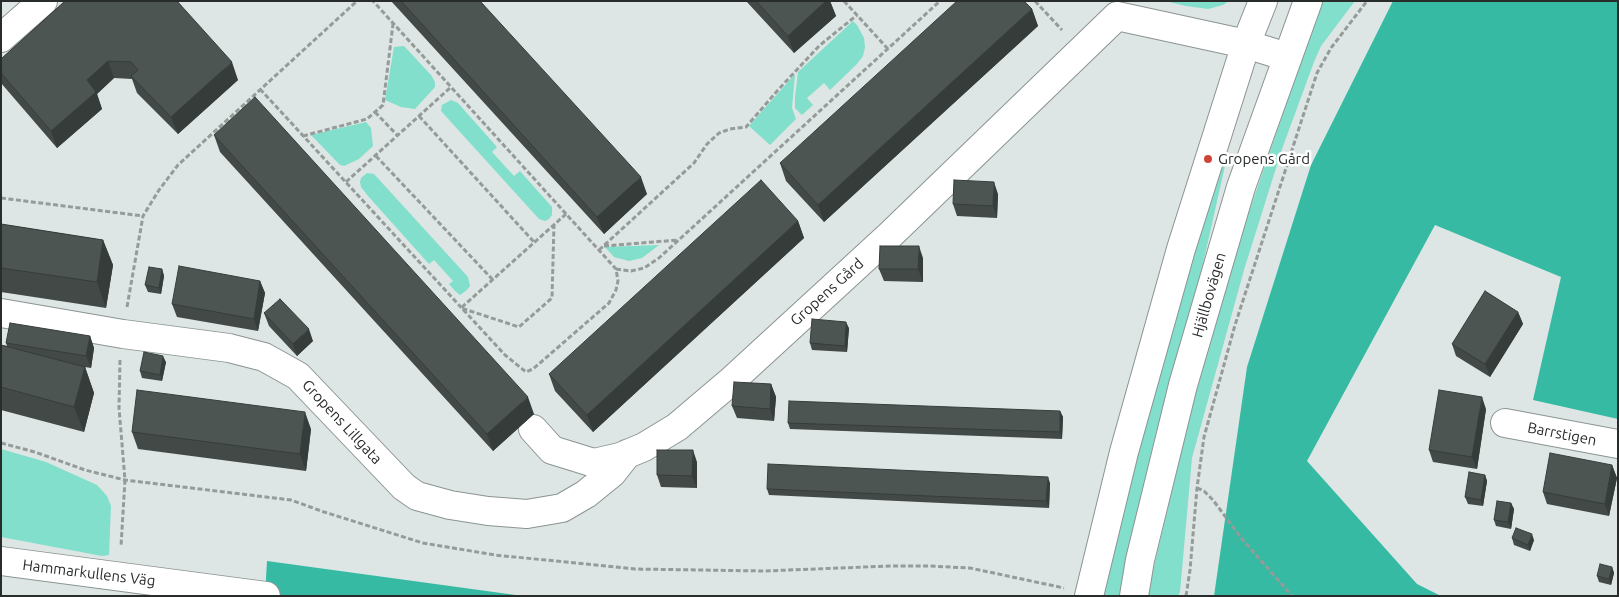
<!DOCTYPE html>
<html>
<head>
<meta charset="utf-8">
<style>
  body { margin:0 }
  #map { position:relative; width:1619px; height:597px; overflow:hidden; background:#dde6e4; font-family:Ubuntu,sans-serif }
  canvas { display:block }
  .frame { position:absolute; inset:0; border:2px solid #282c2b; pointer-events:none }
</style>
</head>
<body>
<div id="map">
<canvas width="1619" height="597"></canvas>
<div class="frame"></div>
</div>
<script>
const ctx = document.querySelector('canvas').getContext('2d');
ctx.lineJoin = 'round';
function fill(path, color) { ctx.fillStyle = color; ctx.fill(path, 'evenodd'); }
const poly = rows => new Path2D(rows.map(r => 'M' + r).join(''));
function trace(path, color, width, dash) { ctx.strokeStyle = color; ctx.lineWidth = width; ctx.lineCap = dash ? 'butt' : 'round'; ctx.setLineDash(dash || []); ctx.stroke(path); }
function label(font, color, halo, rows, align = 'center') {
  ctx.font = font + ' Ubuntu,sans-serif'; ctx.lineWidth = 5; ctx.setLineDash([]); ctx.textBaseline = 'middle'; ctx.strokeStyle = halo; ctx.fillStyle = color; for (const [text, x, y, turn = 0] of rows) {
    ctx.save(); ctx.translate(x, y); ctx.rotate((+turn || 0) * Math.PI / 180); ctx.textAlign = isNaN(turn) ? turn : align; if (halo) ctx.strokeText(text, 0, 0); ctx.fillText(text, 0, 0); ctx.restore();
  }
}
fill(poly([
  [1165,1,1229,1,1223,5,1208,9,1186,6],
  [1322,1,1355,1,1321,46,1314,62,1282,149,1244,270,1192,458,1180,592,1178,596,1147,596,1191,411,1211,335,1244,226],
  [853,21,857,25,864,38,865,47,863,56,857,64,830,90,824,83,807,98,813,105,802,115,795,108,795,97,798,72],
  [404,46,431,75,435,82,435,87,415,109,401,107,385,100,394,47],
  [795,74,792,108,796,119,770,145,749,126],
  [451,100,458,103,497,147,492,152,514,176,520,171,552,207,552,215,549,219,545,221,539,219,441,111,442,105],
  [366,122,371,128,373,146,359,159,344,166,340,165,311,135],
  [1218,164,1225,166,1200,277,1155,437,1135,521,1119,596,1098,596],
  [367,173,374,174,468,277,470,286,467,290,460,295,455,291,449,284,453,281,434,260,429,264,368,196,361,187,360,182,361,178],
  [659,245,642,258,629,261,614,257,605,247],
  [1,449,46,462,97,485,107,496,111,506,109,555,102,556,1,537]
]), '#81dfcb');
fill(poly([
  [1393,1,1618,1,1618,419,1533,400,1561,277,1435,225,1307,461,1417,584,1441,596,1214,596,1247,367,1311,165],
  [267,561,523,596,265,596]
]), '#36baa3');
const minor = poly([
  [1117,16,1246,44,1287,57],
  [1,38,43,1],
  [1,313,123,334,229,348,264,357,298,376,404,487,417,496,450,505,488,511,527,514,562,508,586,494,612,473,627,454],
  [1505,423,1618,444],
  [533,429,552,450,594,463,620,457,644,447,677,427,730,382,889,236,1117,16],
  [1,561,266,596],
  [1089,596,1124,452,1181,249,1246,44,1263,1],
  [1134,596,1140,560,1183,385,1241,187,1308,1]
]);
trace(minor, '#8b9492', 30);
trace(poly([
  [844,1,888,49],
  [1035,1,1062,30],
  [260,89,505,355,526,372,533,369,609,303,616,290,618,281,616,269,373,1],
  [375,112,397,135],
  [419,116,534,242],
  [303,136,367,119,383,105,393,24],
  [376,156,493,280],
  [346,182,451,87],
  [1,198,143,216],
  [554,224,552,298,519,327,461,308,566,214],
  [604,246,678,240],
  [599,250,694,163,707,144,719,133,730,129,746,127,778,90,819,46,857,15],
  [616,269,631,271,644,268,659,258,940,1],
  [127,307,143,216,159,190,178,165,357,1],
  [120,360,119,408,125,480,121,546],
  [1,443,35,452,85,470,125,480,291,500,324,512,423,543,495,555,635,569,765,571,890,566,930,566,970,568,1064,588],
  [1197,488,1204,491,1213,500,1242,539,1292,596],
  [1186,596,1190,570,1197,488,1204,437,1235,325,1317,73,1331,48,1367,1]
]), '#949b99', 3, [5, 2.5]);
trace(minor, '#fff', 28);
fill(poly([
  [65,1,238,80,178,134,137,93,132,79,114,78,97,94,102,109,57,148,1,83,1,59],
  [391,1,480,1,647,194,604,234],
  [746,1,830,1,836,16,794,53],
  [1032,9,1038,26,824,222,786,181,780,163],
  [214,135,534,414,493,451,220,152],
  [998,194,997,218,957,216,953,204],
  [798,221,804,238,593,432,555,391,549,374],
  [1,224,103,240,113,265,106,308,1,292],
  [923,258,923,282,884,281,879,269],
  [162,269,164,276,161,294,148,292,145,285],
  [260,281,265,293,258,331,177,317,172,304],
  [1518,312,1523,324,1490,377,1456,356,1452,344],
  [264,313,313,341,297,356,269,326],
  [849,328,847,352,812,350,810,343],
  [90,336,94,348,91,368,85,367,94,393,84,432,1,410,1,345,7,346,6,343],
  [166,362,162,381,142,378,140,371],
  [771,384,776,397,774,421,737,418,732,406],
  [1486,409,1477,469,1433,462,1429,450],
  [1060,411,1063,417,1062,439,790,429,788,423],
  [311,429,306,471,138,449,132,432],
  [697,462,697,488,661,487,657,475],
  [1612,465,1617,478,1609,516,1547,504,1543,492],
  [1485,475,1487,481,1483,506,1468,504,1465,497],
  [1050,483,1049,508,769,495,767,489],
  [1511,503,1514,509,1511,529,1496,526,1494,520],
  [1512,538,1534,540,1530,551,1514,545],
  [1612,567,1614,573,1611,585,1599,582,1597,576]
]), '#424947');
fill(poly([
  [826,1,830,1,836,16,794,53,788,36],
  [1032,9,1038,26,824,222,818,205],
  [108,61,114,78,97,94,102,109,57,148,51,131,87,80],
  [232,62,238,80,178,134,171,117],
  [641,177,647,194,604,234,597,217],
  [994,182,998,194,997,218,993,206],
  [798,221,804,238,593,432,587,415],
  [103,240,113,265,106,308,97,282],
  [919,246,923,258,923,282,918,269],
  [162,269,164,276,161,294,159,288],
  [260,281,265,293,258,331,254,319],
  [1518,312,1523,324,1490,377,1485,364],
  [846,322,849,328,847,352,845,346],
  [309,329,313,341,297,356,293,344],
  [90,336,94,348,91,368,86,356],
  [163,356,166,362,162,381,160,375],
  [85,367,94,393,84,432,74,407],
  [771,384,776,397,774,421,770,409],
  [528,397,534,414,493,451,487,434],
  [1482,397,1486,409,1477,469,1472,457],
  [1060,411,1063,417,1062,439,1060,432],
  [305,412,311,429,306,471,300,454],
  [693,450,697,462,697,488,692,476],
  [1612,465,1617,478,1609,516,1605,504],
  [1485,475,1487,481,1483,506,1481,500],
  [1048,477,1050,483,1049,508,1046,501],
  [1511,503,1514,509,1511,529,1508,522],
  [1532,534,1534,540,1530,551,1528,545],
  [1612,567,1614,573,1611,585,1609,579]
]), '#363c3a');
const building = poly([
  [65,1,177,1,232,62,171,117,131,76,138,70,131,62,108,61,87,80,96,92,51,131,1,73,1,59,65,1],
  [401,1,480,1,641,177,597,217,401,1],
  [756,1,826,1,788,36,756,1],
  [957,1,1024,1,1032,9,818,205,780,163,957,1],
  [255,97,528,397,487,434,214,135,255,97],
  [761,180,798,221,587,415,549,374,761,180],
  [954,180,994,182,993,206,953,204,954,180],
  [1,224,103,240,97,282,1,268,1,224],
  [880,246,919,246,918,269,879,269,880,246],
  [179,266,260,281,254,319,172,304,179,266],
  [149,267,162,269,159,288,145,285,149,267],
  [1485,291,1518,312,1485,364,1452,344,1485,291],
  [280,299,309,329,293,344,264,313,280,299],
  [812,319,846,322,845,346,810,343,812,319],
  [10,323,90,336,86,356,6,343,10,323],
  [1,345,85,367,74,407,1,387,1,345],
  [144,352,163,356,160,375,140,371,144,352],
  [734,382,771,384,770,409,732,406,734,382],
  [137,390,305,412,300,454,132,432,137,390],
  [1439,390,1482,397,1472,457,1429,450,1439,390],
  [789,401,1060,411,1060,432,788,423,789,401],
  [657,450,693,450,692,476,657,475,657,450],
  [1550,453,1612,465,1605,504,1543,492,1550,453],
  [768,464,1048,477,1046,501,767,489,768,464],
  [1469,472,1485,475,1481,500,1465,497,1469,472],
  [1497,501,1511,503,1508,522,1494,520,1497,501],
  [1516,528,1532,534,1528,545,1512,538,1516,528],
  [1600,564,1612,567,1609,579,1597,576,1600,564]
]);
fill(building, '#4d5553');
trace(building, '#363c3a', 1);
for (const [x, y, r, color] of [
  [1208,159,5,"#d04337"]
]) { const dot = new Path2D(); dot.arc(x, y, r, 0, 2 * Math.PI); ctx.fillStyle = color; ctx.fill(dot); trace(dot, '#fff', 2); }
label('15px', '#282c2b', '#fff', [
  ["Gropens Gård",1218,159]
], 'left');
label('15px', '#282c2b', '#fff', [
  ["Gropens Gård",827,292,-42],
  ["Hjällbovägen",1209,295,-74],
  ["Gropens Lillgata",342,422,47],
  ["Barrstigen",1562,434,11],
  ["Hammarkullens Väg",89,573,7]
]);
</script>
</body>
</html>
